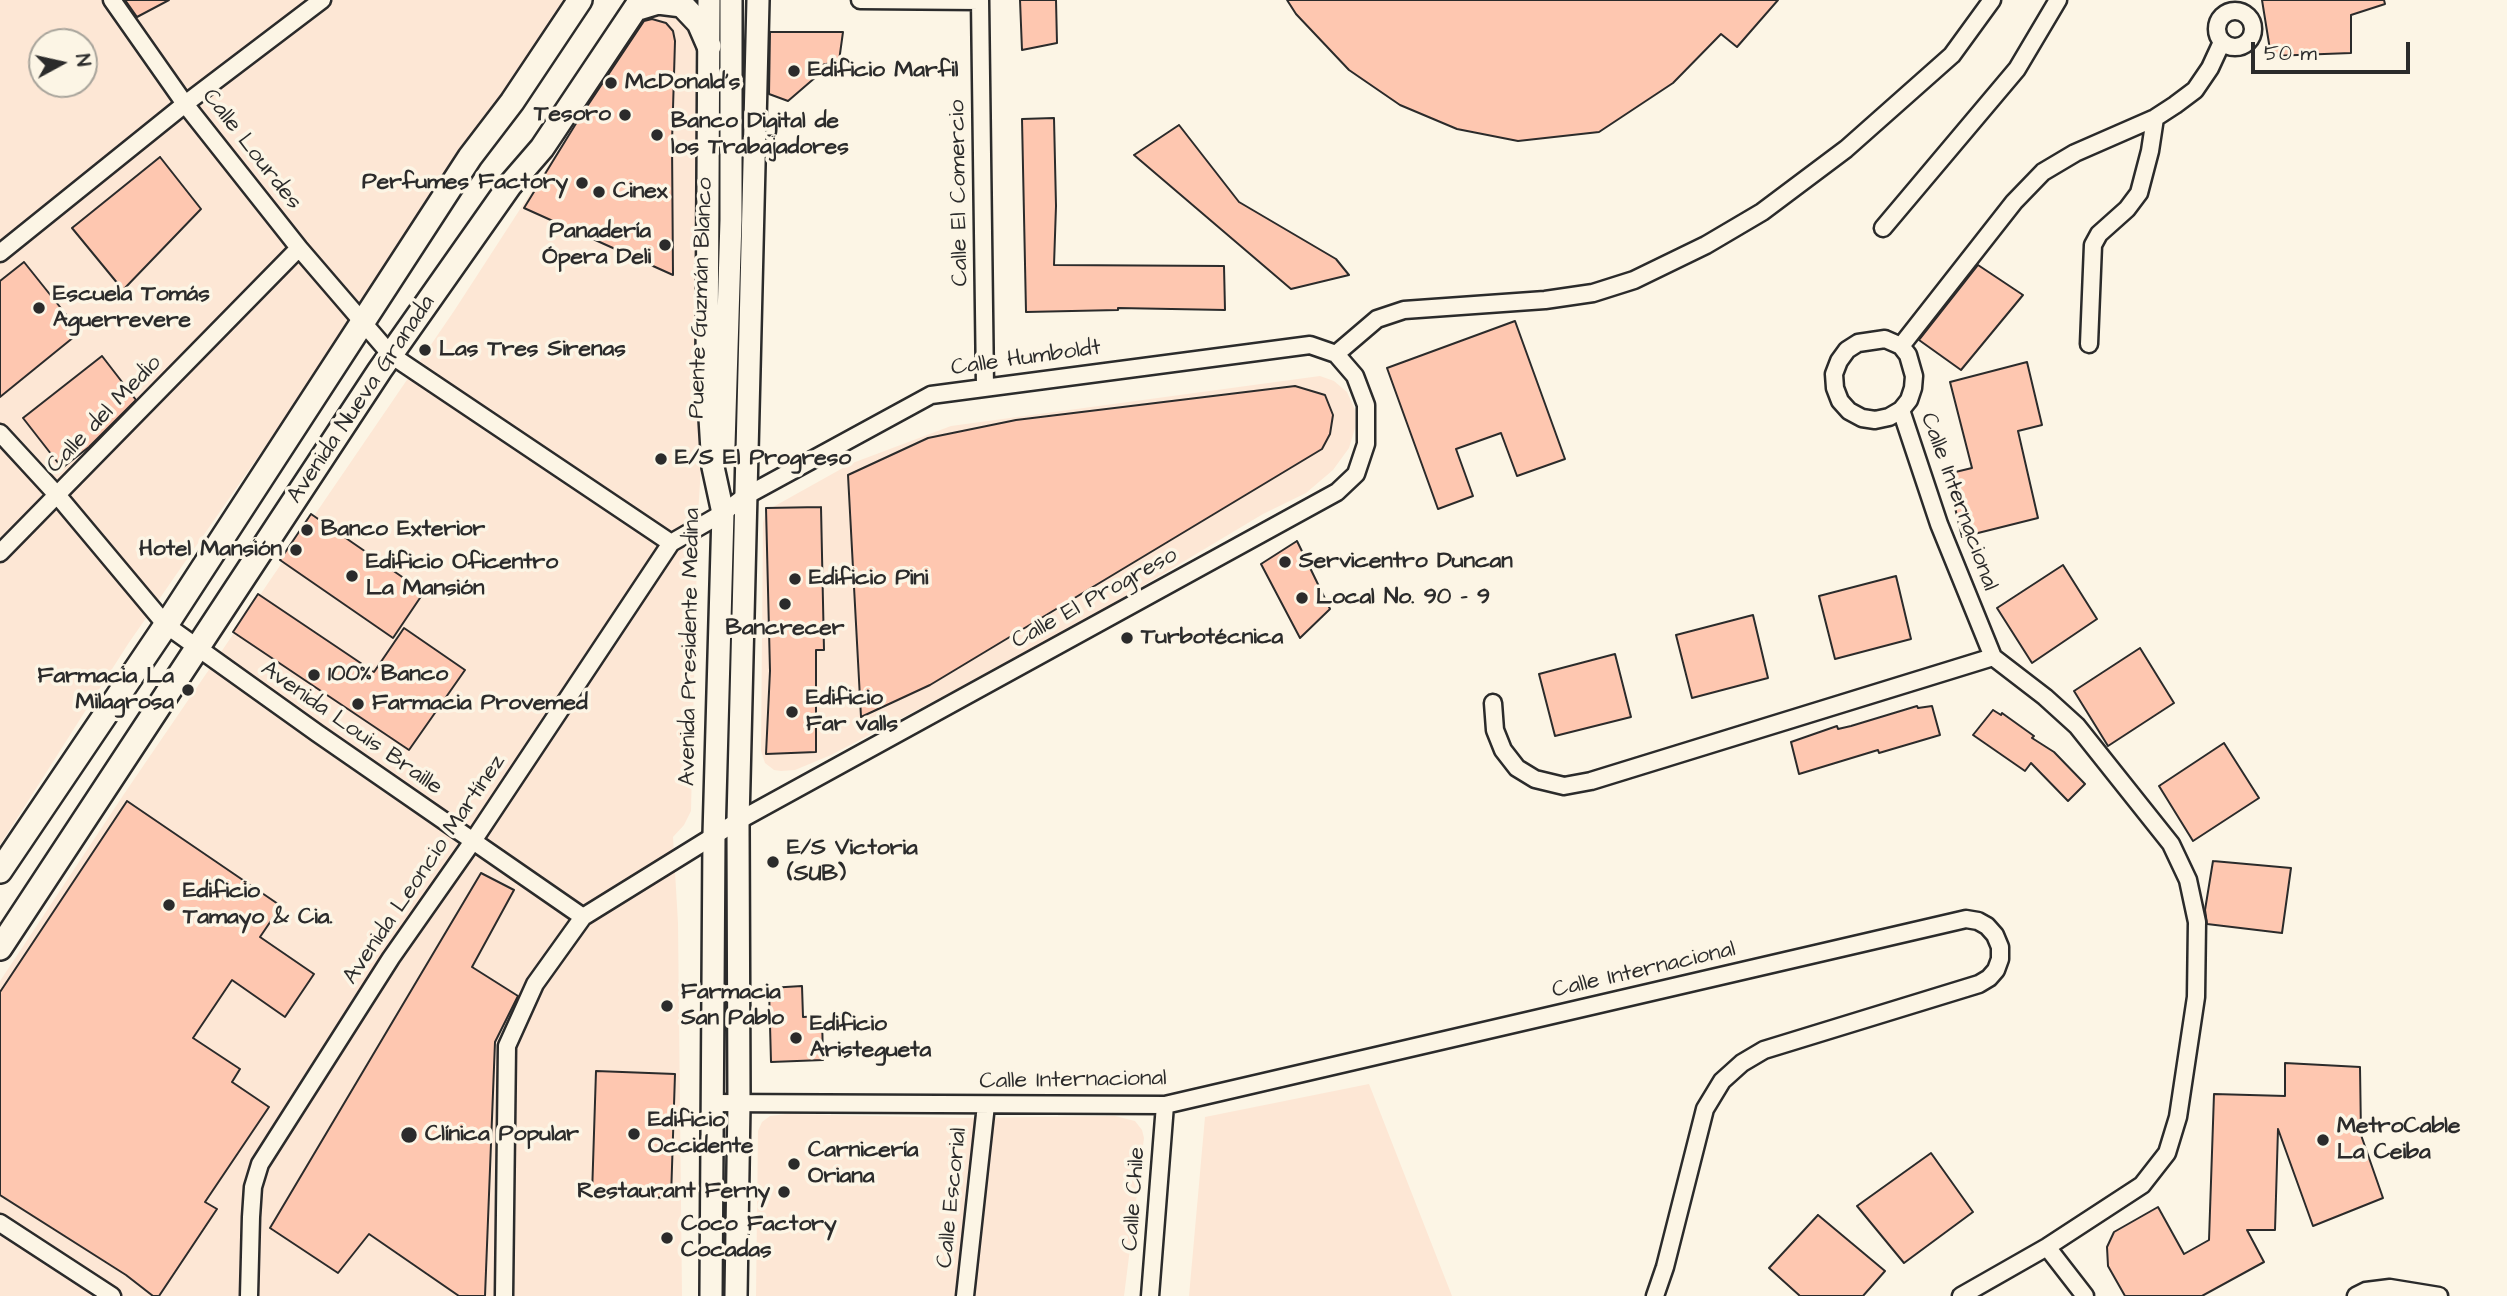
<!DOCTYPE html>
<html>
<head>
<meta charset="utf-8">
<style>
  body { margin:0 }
  #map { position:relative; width:2507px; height:1296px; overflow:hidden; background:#fcf5e5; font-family:"Architects Daughter",sans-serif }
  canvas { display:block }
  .north { position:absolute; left:28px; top:28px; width:70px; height:70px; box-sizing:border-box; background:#fcf5e5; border:2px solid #a8a49b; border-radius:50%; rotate:82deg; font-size:19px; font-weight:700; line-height:28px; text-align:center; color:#2b2b2b }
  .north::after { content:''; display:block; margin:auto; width:24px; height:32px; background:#2b2b2b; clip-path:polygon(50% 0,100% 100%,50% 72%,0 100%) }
  .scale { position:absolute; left:2251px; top:42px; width:159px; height:32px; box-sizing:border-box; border:4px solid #2b2b2b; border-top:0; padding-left:9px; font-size:21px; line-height:24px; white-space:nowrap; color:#2b2b2b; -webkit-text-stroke:5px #fcf5e5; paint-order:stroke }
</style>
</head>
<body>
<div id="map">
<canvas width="2507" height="1296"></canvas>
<div class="north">N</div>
<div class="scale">50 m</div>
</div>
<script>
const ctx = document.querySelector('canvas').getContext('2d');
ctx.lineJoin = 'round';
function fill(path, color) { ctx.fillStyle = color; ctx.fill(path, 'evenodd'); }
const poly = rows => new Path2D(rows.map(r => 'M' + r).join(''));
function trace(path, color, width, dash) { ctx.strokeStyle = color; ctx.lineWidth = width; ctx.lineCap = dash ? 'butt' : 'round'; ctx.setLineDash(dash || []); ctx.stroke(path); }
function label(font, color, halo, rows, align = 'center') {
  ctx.font = font + ' "Architects Daughter",sans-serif'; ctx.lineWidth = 7; ctx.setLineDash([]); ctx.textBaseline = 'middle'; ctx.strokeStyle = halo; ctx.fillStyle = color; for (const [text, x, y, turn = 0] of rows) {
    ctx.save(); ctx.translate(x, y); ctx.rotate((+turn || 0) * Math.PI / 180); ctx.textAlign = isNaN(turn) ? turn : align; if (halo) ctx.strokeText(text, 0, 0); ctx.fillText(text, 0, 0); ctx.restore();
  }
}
fill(poly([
  [0,0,567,0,484,119,285,418,128,644,0,845],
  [42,42,84,42,84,84,42,84],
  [662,5,692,27,695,43,704,421,698,514,691,811,684,825,673,837,678,923,682,1296,0,1296,0,981,124,794,454,311,646,15],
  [1320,376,1334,381,1347,392,1355,410,1355,428,1349,448,1333,470,1306,493,1263,514,1066,632,831,755,795,770,781,771,774,770,765,763,761,751,763,523,765,515,773,507,850,464,951,426],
  [1369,1084,1452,1296,1189,1296,1205,1117],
  [787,1114,962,1118,1115,1116,1135,1121,1142,1130,1144,1138,1124,1296,756,1296,758,1131,762,1122,770,1116]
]), '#fde7d5');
const building = poly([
  [125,0,169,0,137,17,125,0],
  [1020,0,1056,0,1057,43,1022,50,1020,0],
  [1287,0,1778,0,1737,47,1721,34,1673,83,1599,132,1518,141,1457,129,1400,105,1349,70,1296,14,1287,0],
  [2262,0,2384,0,2385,4,2351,15,2351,53,2271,56,2262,0],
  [652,19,666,23,673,31,675,41,672,142,673,275,524,208,580,117,644,21,652,19],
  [770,32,843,32,839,61,822,65,817,76,788,101,769,94,770,32],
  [1054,118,1056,206,1054,265,1224,266,1225,310,1118,308,1118,310,1026,312,1022,119,1054,118],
  [1179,125,1239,202,1336,259,1349,275,1291,289,1134,155,1179,125],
  [160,157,201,209,123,290,72,228,160,157],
  [24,262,80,332,0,397,0,281,24,262],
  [1978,265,2023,295,1961,370,1919,340,1978,265],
  [1515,321,1565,459,1517,476,1501,433,1456,449,1473,496,1438,509,1387,368,1515,321],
  [102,356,136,400,89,447,62,468,23,418,102,356],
  [2027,362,2042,425,2018,431,2038,518,1962,537,1947,474,1972,468,1950,382,2027,362],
  [1295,386,1325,395,1333,415,1330,434,1322,449,930,685,861,717,848,475,928,438,1016,420,1295,386],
  [821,507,824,650,816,650,816,752,766,754,770,671,766,508,821,507],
  [311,514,424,592,393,638,280,560,311,514],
  [1297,541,1330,609,1300,638,1261,564,1297,541],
  [2063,565,2097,619,2032,663,1997,608,2063,565],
  [1896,576,1911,639,1835,659,1819,596,1896,576],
  [258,594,374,672,404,628,465,670,409,750,233,632,258,594],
  [1753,615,1768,678,1692,698,1676,635,1753,615],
  [2140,648,2174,703,2108,746,2074,691,2140,648],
  [1615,654,1631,717,1555,736,1539,674,1615,654],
  [1917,706,1918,708,1932,706,1940,735,1879,753,1878,750,1799,774,1791,742,1837,726,1838,729,1851,726,1917,706],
  [1993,710,2001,715,2002,713,2034,736,2032,738,2054,752,2085,784,2068,801,2031,763,2025,771,1973,735,1993,710],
  [2224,743,2259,798,2193,841,2159,786,2224,743],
  [127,801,281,906,260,937,314,974,285,1017,232,980,193,1038,240,1069,232,1082,269,1107,205,1202,217,1209,159,1296,153,1296,126,1275,0,1195,0,992,127,801],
  [2213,861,2291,868,2282,933,2207,924,2205,910,2213,861],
  [481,873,514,890,472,967,518,996,495,1042,485,1296,459,1296,369,1234,338,1273,270,1228,481,873],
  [802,986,803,1017,822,1016,823,1060,771,1062,769,988,802,986],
  [2285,1063,2360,1067,2361,1135,2383,1198,2313,1226,2278,1129,2275,1230,2247,1230,2264,1262,2202,1296,2125,1296,2108,1266,2107,1247,2114,1232,2158,1207,2184,1254,2209,1240,2214,1094,2285,1096,2285,1063],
  [596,1071,675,1074,671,1198,592,1195,596,1071],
  [1931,1153,1973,1212,1904,1263,1857,1206,1931,1153],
  [1818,1215,1885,1271,1863,1296,1800,1296,1769,1268,1818,1215]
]);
fill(building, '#fec7b0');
trace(building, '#2b2b2b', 2);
const minor = poly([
  [112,0,185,104,299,248,391,355,671,543],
  [860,0,980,1],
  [980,0,985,386],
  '2217 29a18 18 0 1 1 36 0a18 18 0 1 1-36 0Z',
  [1883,228,2017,69,2058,0],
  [0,253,185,104,322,0],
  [1885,339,1901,346,1908,355,1914,376,1913,388,1909,400,1901,410,1889,417,1875,420,1862,418,1849,411,1840,401,1835,388,1834,374,1839,361,1847,350,1858,343,1885,339],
  [2089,344,2093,245,2099,234,2127,209,2139,193,2150,151,2155,118],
  [1901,346,2014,202,2043,172,2075,153,2155,118,2175,105,2195,90,2210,68,2222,42],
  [1336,354,1377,319,1404,310,1545,300,1593,293,1634,280,1706,245,1762,212,1846,149,1952,55,1992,0],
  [1901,410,1939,524,1993,657,2045,697,2077,726,2171,844,2188,880,2197,922,2196,997,2178,1117,2167,1153,2142,1185,2047,1247,1961,1296],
  [0,433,58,496,166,625,317,733,583,917],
  [0,553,299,248],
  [1493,703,1495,730,1503,750,1517,768,1535,779,1564,786,1591,781,1993,657],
  [711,1103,1165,1105,1966,919,1978,921,1987,926,1995,935,2000,947,2000,959,1996,970,1989,978,1979,984,1764,1050,1742,1063,1722,1081,1705,1109,1665,1267,1655,1296],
  [0,1223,112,1296],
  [2047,1247,2085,1296],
  [249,1296,251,1217,253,1187,260,1164,391,958,473,841,671,543,723,513,744,497,931,395,1310,345,1336,354],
  [504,1296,507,1046,535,984,583,917,738,821,1337,492,1356,474,1366,444,1366,405,1355,376,1336,354],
  [965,1296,986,1105],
  [1150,1296,1165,1105],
  [2356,1296,2366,1291,2390,1288,2439,1296]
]);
const tertiary = poly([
  [709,0,707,369,713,467,723,513,714,835,711,1296],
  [724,445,731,220,731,0],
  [736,1296,739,1104,738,821,758,0]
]);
const secondary = poly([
  [635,9,658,2,682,5,699,23,709,46],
  [0,871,166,625,470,157,512,102,580,0],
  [0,948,380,370,510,185,542,148,641,0]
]);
trace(minor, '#2b2b2b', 21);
trace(tertiary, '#2b2b2b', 26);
trace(secondary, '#2b2b2b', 28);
trace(minor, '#fcf5e5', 16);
trace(tertiary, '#fcf5e5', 21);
trace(secondary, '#fcf5e5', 23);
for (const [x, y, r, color] of [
  [794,71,7,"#2b2b2b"],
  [611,83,7,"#2b2b2b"],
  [625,115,7,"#2b2b2b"],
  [657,135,7,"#2b2b2b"],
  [582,183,7,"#2b2b2b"],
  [599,192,7,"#2b2b2b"],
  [665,245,7,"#2b2b2b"],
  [39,308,7,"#2b2b2b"],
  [425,350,7,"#2b2b2b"],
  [661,459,7,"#2b2b2b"],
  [307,530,7,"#2b2b2b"],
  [296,550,7,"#2b2b2b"],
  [1285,562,7,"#2b2b2b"],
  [352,576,7,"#2b2b2b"],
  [795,579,7,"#2b2b2b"],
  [1302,598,7,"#2b2b2b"],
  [785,604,7,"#2b2b2b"],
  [1127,638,7,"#2b2b2b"],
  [314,675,7,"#2b2b2b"],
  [188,690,7,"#2b2b2b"],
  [358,704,7,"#2b2b2b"],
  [792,712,7,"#2b2b2b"],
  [773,862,7,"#2b2b2b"],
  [169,905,7,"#2b2b2b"],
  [667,1006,7,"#2b2b2b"],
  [796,1038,7,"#2b2b2b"],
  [634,1134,7,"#2b2b2b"],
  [409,1135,9,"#2b2b2b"],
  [2323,1140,7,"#2b2b2b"],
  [794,1164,7,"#2b2b2b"],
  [784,1192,7,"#2b2b2b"],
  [667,1238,7,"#2b2b2b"]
]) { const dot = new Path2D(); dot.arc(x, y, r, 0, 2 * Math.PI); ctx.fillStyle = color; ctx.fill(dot); trace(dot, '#fcf5e5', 2.5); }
label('bold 23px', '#2b2b2b', '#fcf5e5', [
  ["Edificio Marfil",808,71],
  ["McDonald's",625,83],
  ["Tesoro",611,115,"right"],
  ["Banco Digital de",671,122],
  ["los Trabajadores",671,148],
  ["Perfumes Factory",568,183,"right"],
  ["Cinex",613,192],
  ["Panadería",651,232,"right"],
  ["Ópera Deli",651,258,"right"],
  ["Escuela Tomás",53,295],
  ["Aguerrevere",53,321],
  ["Las Tres Sirenas",439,350],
  ["E/S El Progreso",675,459],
  ["Banco Exterior",321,530],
  ["Hotel Mansión",282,550,"right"],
  ["Servicentro Duncan",1299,562],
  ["Edificio Oficentro",366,563],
  ["La Mansión",366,589],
  ["Edificio Pini",809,579],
  ["Local No. 90 - 9",1316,598],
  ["Bancrecer",785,629,"center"],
  ["Turbotécnica",1141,638],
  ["100% Banco",328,675],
  ["Farmacia La",174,677,"right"],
  ["Milagrosa",174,703,"right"],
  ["Edificio",806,699],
  ["Far valls",806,725],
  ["Farmacia Provemed",372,704],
  ["E/S Victoria",787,849],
  ["(SUB)",787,875],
  ["Edificio",183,892],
  ["Tamayo & Cia.",183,918],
  ["Farmacia",681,993],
  ["San Pablo",681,1019],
  ["Edificio",810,1025],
  ["Aristegueta",810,1051],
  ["Edificio",648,1121],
  ["Occidente",648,1147],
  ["MetroCable",2337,1127],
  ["La Ceiba",2337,1153],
  ["Clínica Popular",425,1135],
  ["Carnicería",808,1151],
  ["Oriana",808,1177],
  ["Restaurant Ferny",770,1192,"right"],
  ["Coco Factory",681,1225],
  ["Cocadas",681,1251]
], 'left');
label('23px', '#2b2b2b', '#fcf5e5', [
  ["Calle Lourdes",251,150,52],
  ["Calle El Comercio",960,193,-91],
  ["Puente Guzmán Blanco",702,298,-88],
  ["Calle Humboldt",1026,359,-8],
  ["Avenida Nueva Granada",362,400,-56],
  ["Calle del Medio",105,415,-46],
  ["Calle Internacional",1958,502,70],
  ["Calle El Progreso",1095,599,-29],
  ["Avenida Presidente Medina",691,647,-89],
  ["Avenida Louis Braille",351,729,35],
  ["Avenida Leoncio Martínez",425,870,-56],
  ["Calle Internacional",1644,971,-13],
  ["Calle Internacional",1073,1081,-1],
  ["Calle Escorial",953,1198,-84],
  ["Calle Chile",1135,1199,-86]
]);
</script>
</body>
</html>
